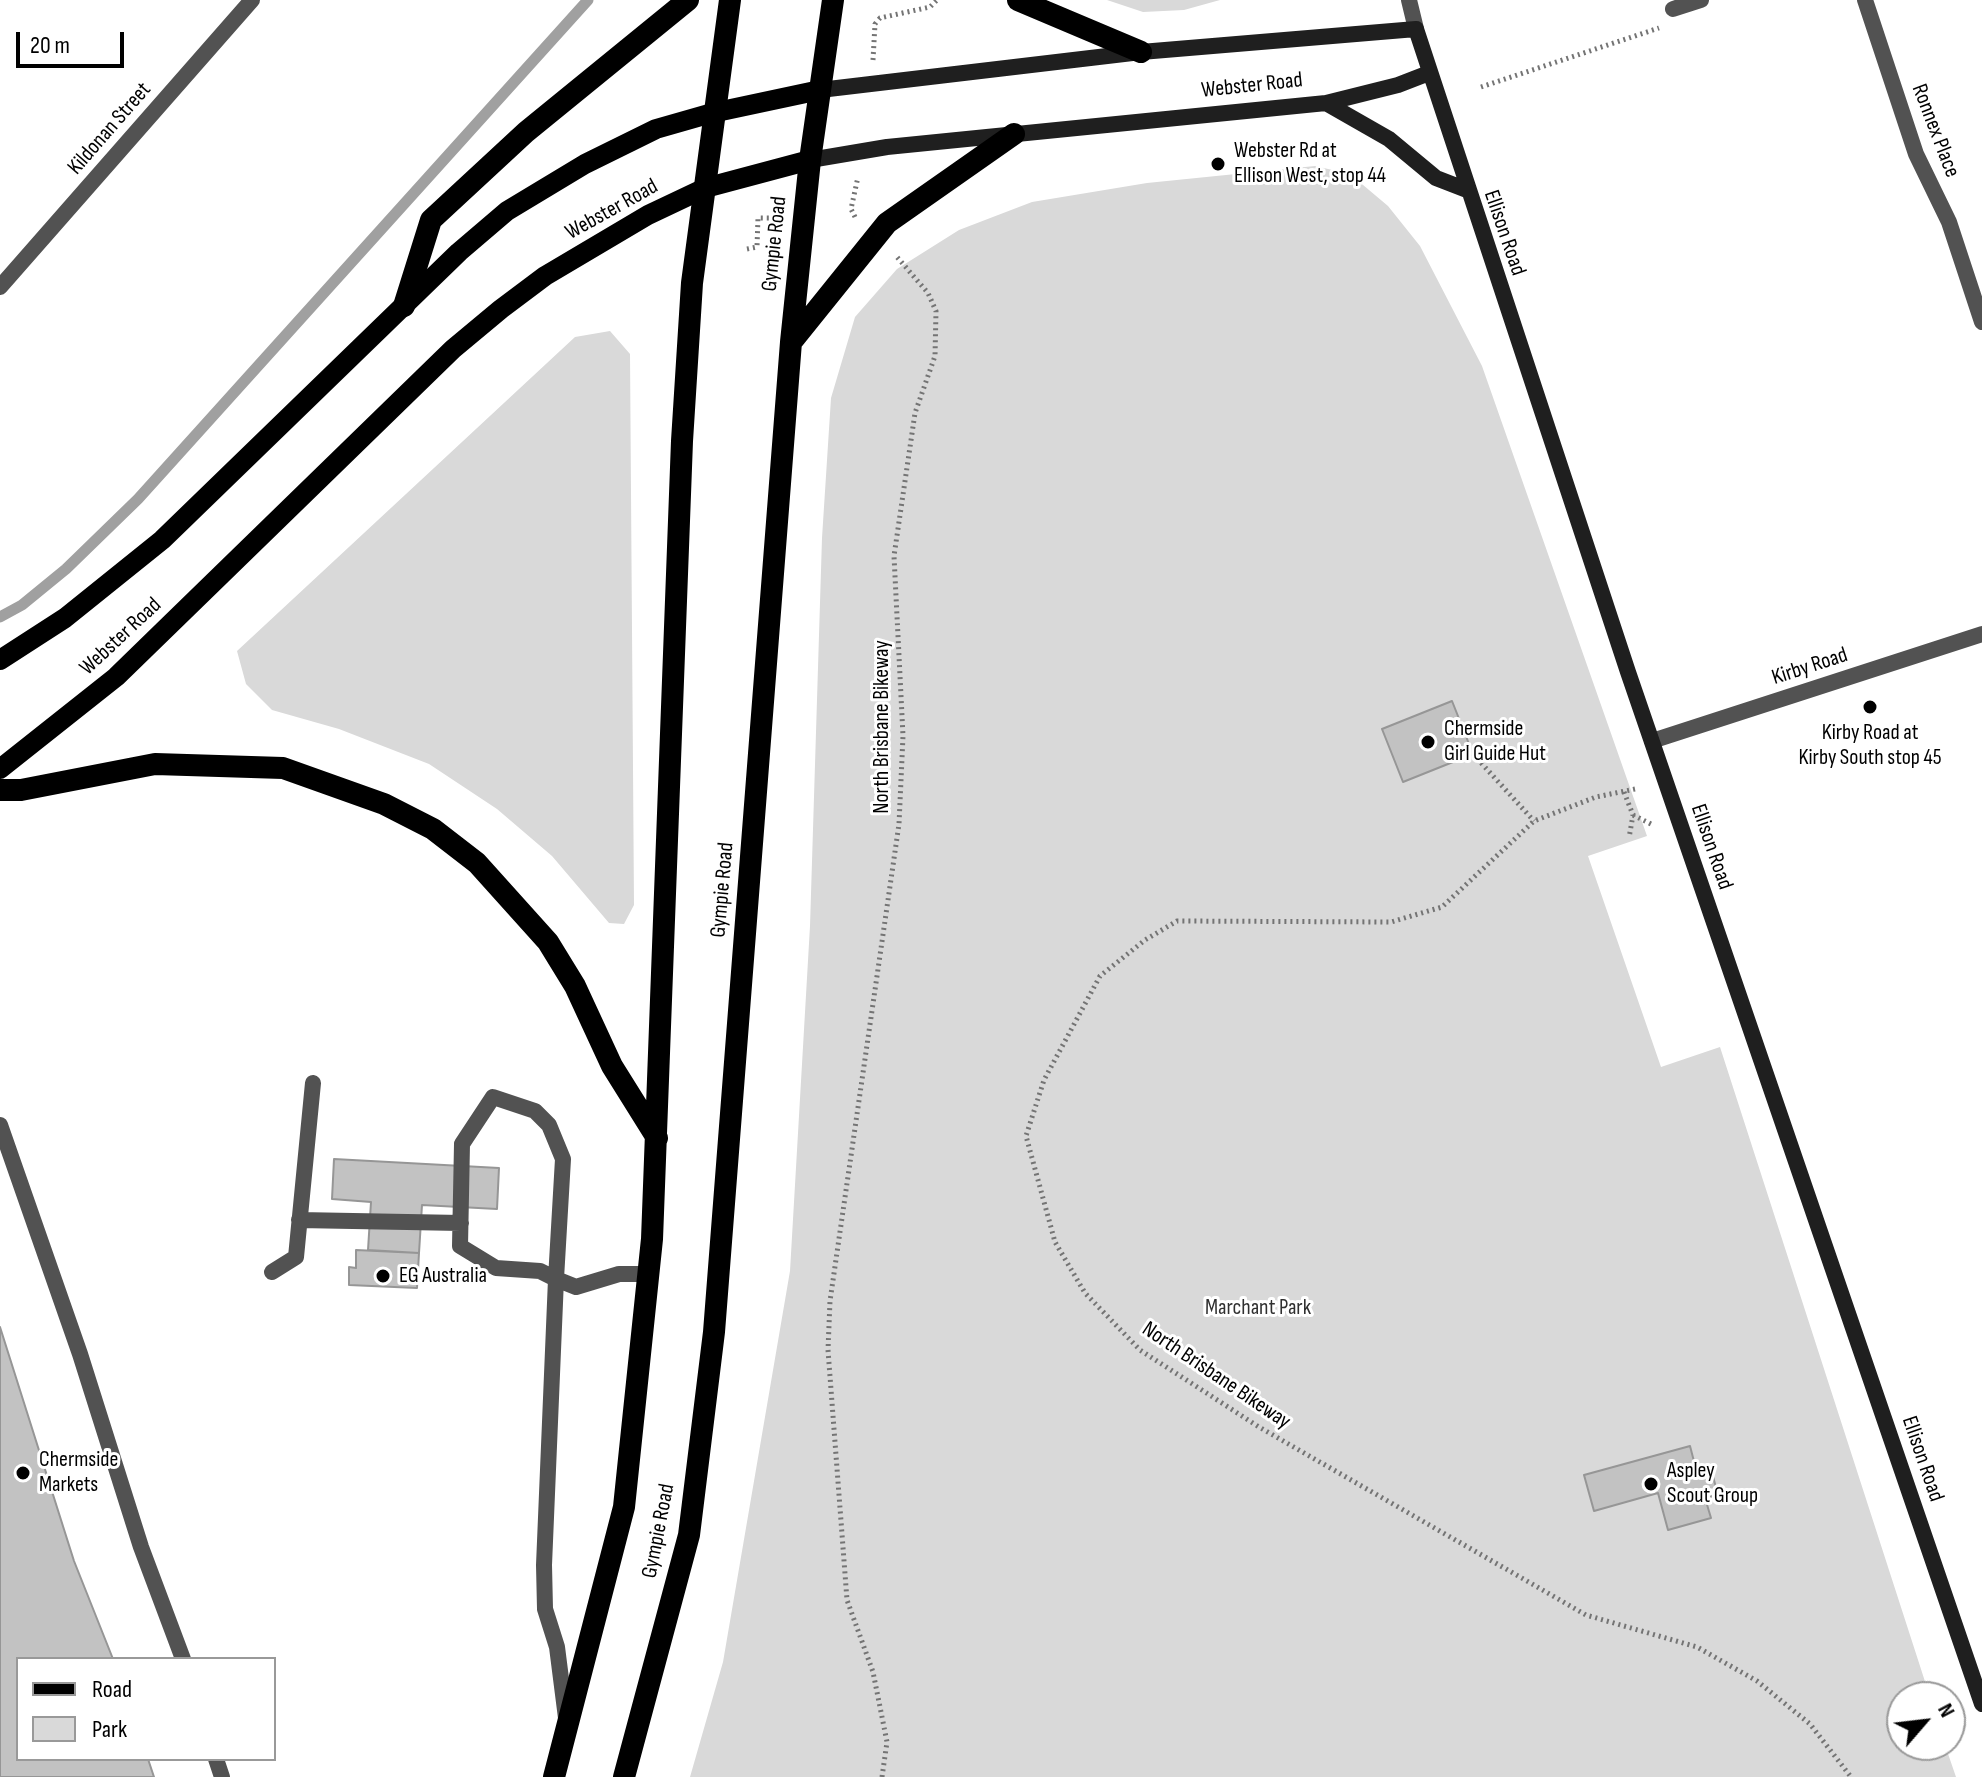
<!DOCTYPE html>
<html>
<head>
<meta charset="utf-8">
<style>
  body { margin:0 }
  #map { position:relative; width:1982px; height:1777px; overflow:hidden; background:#fff; font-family:"Sofia Sans Condensed",sans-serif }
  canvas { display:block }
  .legend { position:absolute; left:16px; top:1657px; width:260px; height:104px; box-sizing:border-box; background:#fff; border:2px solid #999; margin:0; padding:10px 14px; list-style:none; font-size:24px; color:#000 }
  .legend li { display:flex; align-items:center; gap:16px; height:40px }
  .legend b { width:40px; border:2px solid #999 }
  .north { position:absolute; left:1886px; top:1681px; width:80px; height:80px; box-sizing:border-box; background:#fff; border:2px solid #999; border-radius:50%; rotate:62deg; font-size:22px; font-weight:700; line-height:32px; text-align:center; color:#000 }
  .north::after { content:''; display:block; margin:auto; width:28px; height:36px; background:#000; clip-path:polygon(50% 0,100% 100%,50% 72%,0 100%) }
  .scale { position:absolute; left:16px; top:32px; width:108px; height:36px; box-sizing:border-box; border:4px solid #000; border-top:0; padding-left:10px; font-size:24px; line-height:28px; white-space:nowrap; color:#000; -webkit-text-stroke:6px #fff; paint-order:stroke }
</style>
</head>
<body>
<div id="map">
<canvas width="1982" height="1777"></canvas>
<ul class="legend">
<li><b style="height:10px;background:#000"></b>Road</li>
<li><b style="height:22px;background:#d9d9d9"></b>Park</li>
</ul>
<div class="north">N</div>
<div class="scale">20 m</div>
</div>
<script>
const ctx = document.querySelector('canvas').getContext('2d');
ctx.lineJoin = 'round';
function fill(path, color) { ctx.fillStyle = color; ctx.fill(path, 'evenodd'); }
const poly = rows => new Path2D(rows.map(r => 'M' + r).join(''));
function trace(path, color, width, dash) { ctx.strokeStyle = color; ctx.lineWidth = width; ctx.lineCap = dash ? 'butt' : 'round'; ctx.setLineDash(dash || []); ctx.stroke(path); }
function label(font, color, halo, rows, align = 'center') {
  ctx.font = font + ' "Sofia Sans Condensed",sans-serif'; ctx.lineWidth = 6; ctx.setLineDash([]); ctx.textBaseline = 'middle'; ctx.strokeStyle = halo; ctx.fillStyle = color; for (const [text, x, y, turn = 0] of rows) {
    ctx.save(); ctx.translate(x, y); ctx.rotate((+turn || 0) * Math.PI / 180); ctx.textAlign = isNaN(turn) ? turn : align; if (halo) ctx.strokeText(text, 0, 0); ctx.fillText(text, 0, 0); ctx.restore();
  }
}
fill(poly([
  [1107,0,1220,0,1184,10,1143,12],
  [1315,166,1350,174,1388,206,1420,246,1482,366,1647,836,1588,856,1661,1067,1720,1047,1930,1697,1902,1697,1902,1745,1945,1745,1956,1777,690,1777,723,1662,790,1271,810,926,822,538,831,398,855,317,897,269,959,230,1032,202,1147,183],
  [610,331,630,354,634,905,624,924,609,923,552,856,497,809,429,764,339,729,272,710,246,684,237,651,575,337]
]), '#d9d9d9');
trace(poly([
  [0,617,22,605,66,569,138,499,588,0]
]), '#a0a0a0', 11);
const building = poly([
  [1452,701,1473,754,1403,782,1382,729,1452,701],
  [334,1159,499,1168,497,1209,422,1205,419,1253,368,1250,371,1202,332,1199,334,1159],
  [356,1250,419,1253,417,1288,349,1285,349,1267,356,1268,356,1250],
  [0,1327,74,1561,113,1659,18,1659,18,1759,148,1759,154,1777,0,1777,0,1327],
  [1690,1446,1697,1473,1711,1469,1718,1495,1705,1498,1711,1518,1668,1530,1658,1493,1594,1511,1584,1475,1690,1446]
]);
fill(building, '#c2c2c2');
trace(building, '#969696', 2);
trace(poly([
  [873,60,875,24,880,18,930,7,937,0],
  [1481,87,1659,28],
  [855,217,851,209,858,177],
  [747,249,757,247,758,218,769,218],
  [1473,754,1534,821],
  [1635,789,1596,797,1534,821,1442,907,1391,922,1177,921,1145,940,1100,976,1044,1080,1026,1136,1055,1242,1085,1293,1140,1350,1259,1427,1586,1615,1697,1647,1757,1681,1810,1724,1851,1777],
  [1624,792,1633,815,1629,838],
  [1633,815,1651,824],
  [882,1777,887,1742,873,1672,847,1600,828,1350,830,1301,899,824,903,736,894,556,915,413,935,356,936,311,928,293,897,257]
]), '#747474', 5, [2, 4]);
trace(poly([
  [0,1125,80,1354,141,1547,183,1659],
  [299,1220,461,1223],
  [272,1272,296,1257,313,1083],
  [566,1718,557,1647,545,1609,544,1565,556,1279,563,1159,549,1125,535,1111,493,1097,462,1144,460,1246,496,1268,540,1271,556,1279,576,1287,619,1274,648,1274],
  [216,1759,222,1777]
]), '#525252', 16);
trace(poly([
  [1409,0,1416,29],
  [1865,0,1916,154,1949,222,1982,322],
  [1673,9,1701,0],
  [0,287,252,0]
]), '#525252', 16);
trace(poly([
  [1652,741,1982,634]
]), '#525252', 16);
trace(poly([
  [820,90,1141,52,1416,29,1628,672,1982,1704],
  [1326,103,1389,139,1436,178,1467,190],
  [810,160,887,147,1326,103,1398,85,1429,73]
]), '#1f1f1f', 16);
trace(poly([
  [0,660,65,618,162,540,459,252,507,211,585,164,656,129,712,113,820,90],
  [0,769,116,677,453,349,501,309,545,276,648,215,705,188,810,160]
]), '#000', 20);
trace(poly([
  [1018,0,1141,52],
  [404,306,431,220,526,132,688,0],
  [792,341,887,223,1014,134],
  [0,790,21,790,155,764,283,768,384,804,433,829,477,863,548,942,575,986,612,1066,657,1138],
  [554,1777,624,1507,652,1239,682,441,692,283,730,0],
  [624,1777,689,1535,714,1332,791,342,810,160,833,0]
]), '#000', 22);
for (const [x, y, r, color] of [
  [1218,164,8,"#000"],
  [1870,707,8,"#000"],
  [1428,742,8,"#000"],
  [383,1276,8,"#000"],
  [23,1473,8,"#000"],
  [1651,1484,8,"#000"]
]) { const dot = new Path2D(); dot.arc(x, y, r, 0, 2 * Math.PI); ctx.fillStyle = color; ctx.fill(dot); trace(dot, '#fff', 3); }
label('22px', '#000', '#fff', [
  ["Webster Road",1252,86,-6],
  ["Kildonan Street",110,129,-49],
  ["Ronnex Place",1935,131,69],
  ["Webster Road",612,210,-29],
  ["Ellison Road",1504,233,71],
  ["Gympie Road",775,244,-84],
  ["Webster Road",121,637,-43],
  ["Kirby Road",1810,667,-18],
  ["North Brisbane Bikeway",882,727,-90],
  ["Ellison Road",1711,847,71],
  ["Gympie Road",723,890,-85],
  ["North Brisbane Bikeway",1216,1376,34],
  ["Ellison Road",1922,1459,71],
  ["Gympie Road",659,1531,-79]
]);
label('22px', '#000', '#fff', [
  ["Webster Rd at",1234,151],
  ["Ellison West, stop 44",1234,176],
  ["Chermside",1444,729],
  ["Girl Guide Hut",1444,754],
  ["Kirby Road at",1870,733,"center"],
  ["Kirby South stop 45",1870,758,"center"],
  ["EG Australia",399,1276],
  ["Chermside",39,1460],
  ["Markets",39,1485],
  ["Aspley",1667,1471],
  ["Scout Group",1667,1496]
], 'left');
label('22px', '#303030', '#fff', [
  ["Marchant Park",1258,1308]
]);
</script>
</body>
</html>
